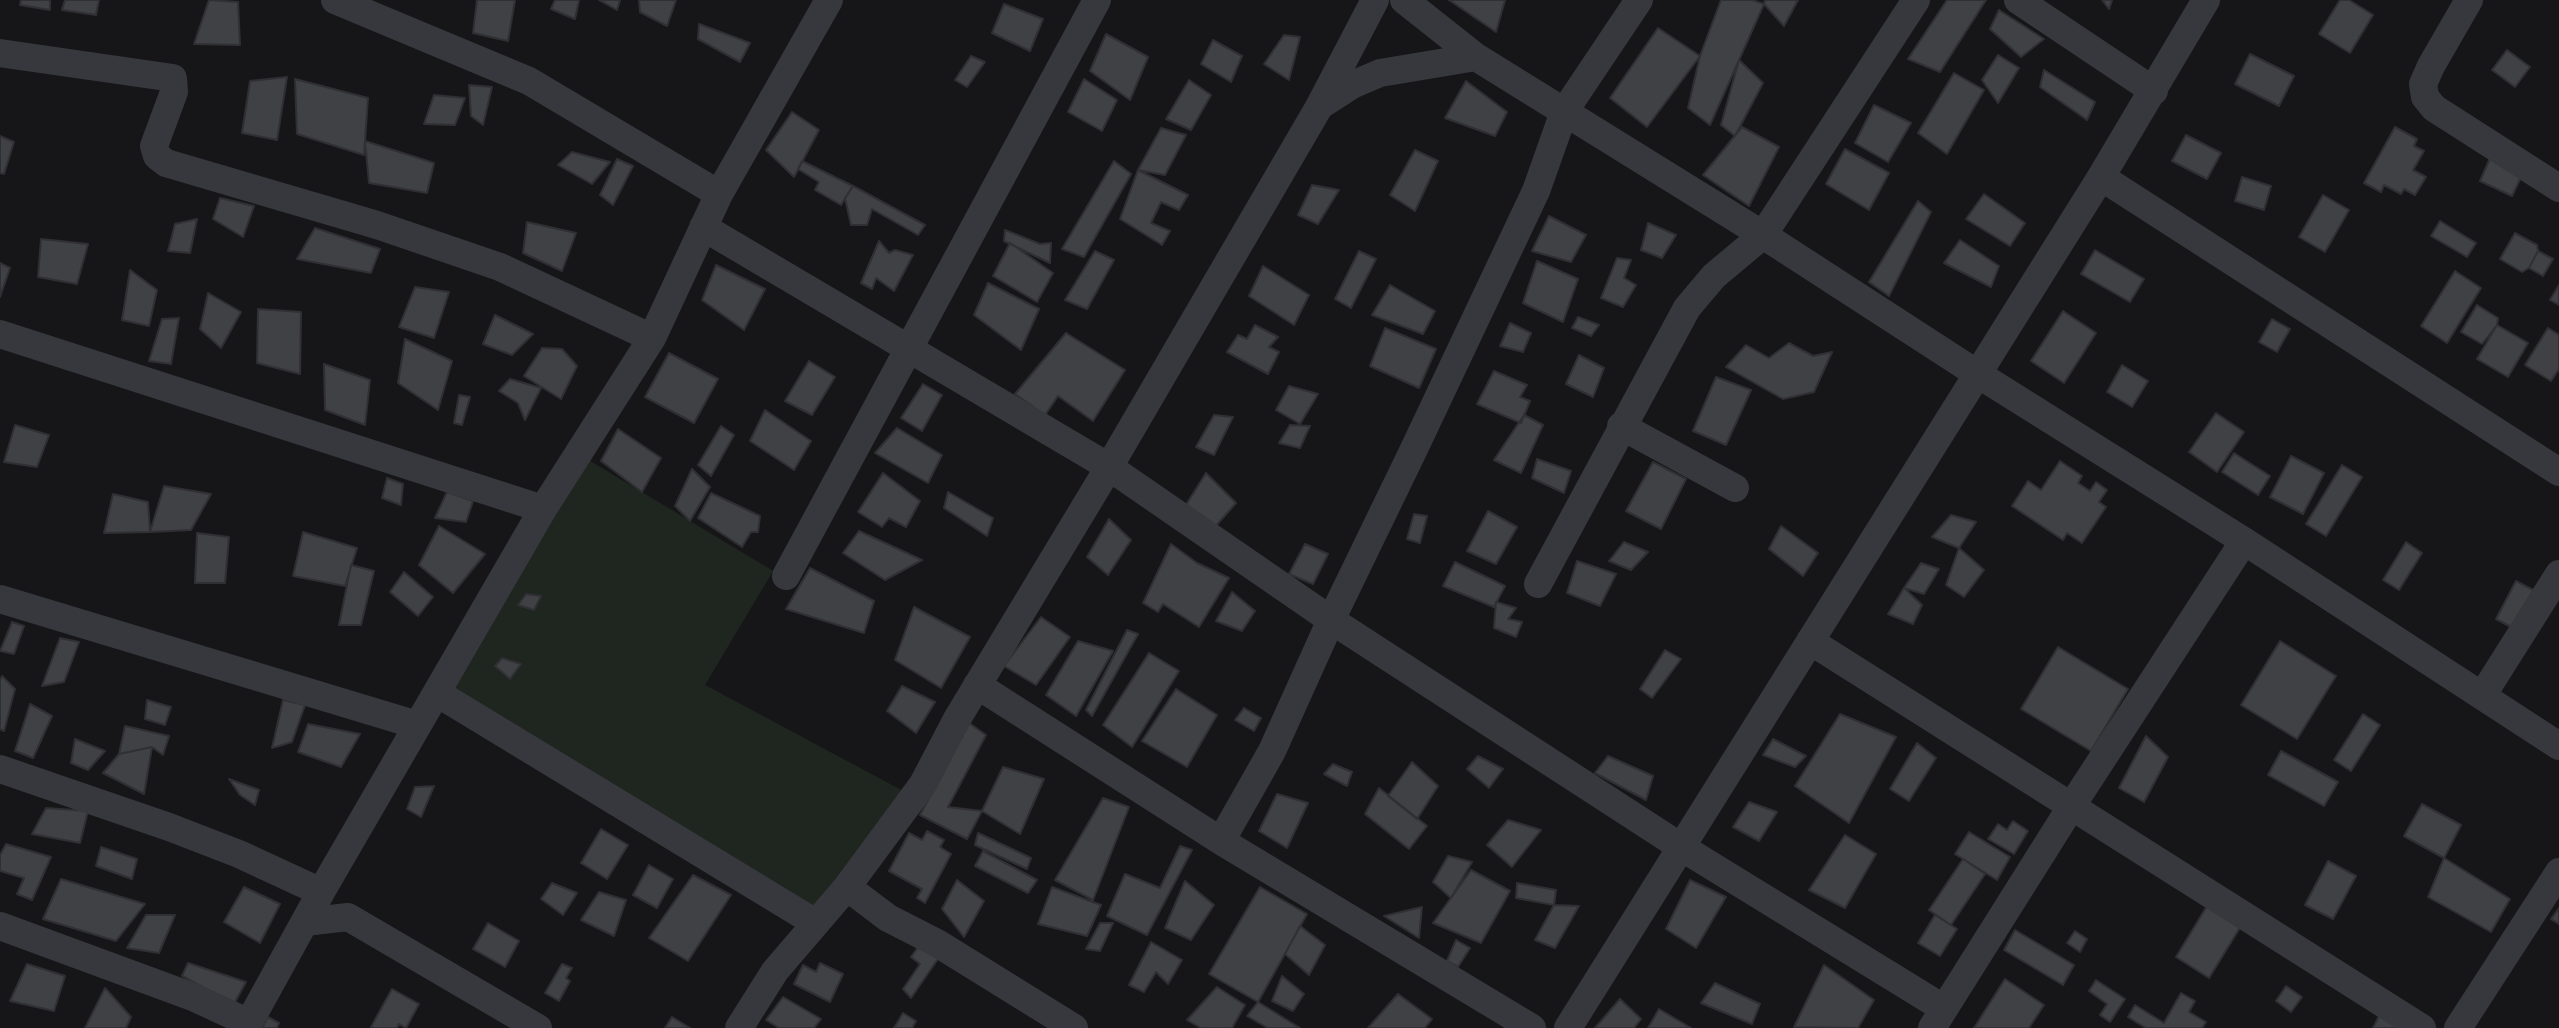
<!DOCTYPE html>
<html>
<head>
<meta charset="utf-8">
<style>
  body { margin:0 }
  canvas { display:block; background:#161618 }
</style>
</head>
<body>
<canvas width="2559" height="1028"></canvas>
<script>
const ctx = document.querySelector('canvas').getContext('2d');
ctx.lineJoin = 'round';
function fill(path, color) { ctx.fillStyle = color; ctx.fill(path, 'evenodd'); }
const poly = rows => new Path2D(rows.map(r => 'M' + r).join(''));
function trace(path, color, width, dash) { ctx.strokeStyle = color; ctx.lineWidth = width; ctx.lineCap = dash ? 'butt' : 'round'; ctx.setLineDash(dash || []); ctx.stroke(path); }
fill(poly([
  [587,459,773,571,705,685,905,792,813,913,447,692]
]), '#1e261f');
const building = poly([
  [21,0,50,0,50,10,20,5,21,0],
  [65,0,99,0,96,15,62,10,65,0],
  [209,0,238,2,240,45,194,44,209,0],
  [477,0,515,0,508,41,473,33,477,0],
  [555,0,579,0,575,19,551,9,555,0],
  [599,0,620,0,617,10,599,0],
  [639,0,676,0,667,26,640,12,639,0],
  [1449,0,1505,0,1496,32,1449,0],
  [1721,0,1752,0,1764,4,1710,125,1688,108,1700,56,1721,0],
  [1765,0,1798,0,1784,26,1764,4,1765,0],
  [1947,0,1986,0,1940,72,1908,59,1947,0],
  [2102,0,2112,0,2109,9,2102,0],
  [2340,0,2349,0,2373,15,2350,53,2319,34,2340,0],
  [1004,4,1043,19,1030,51,992,33,1004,4],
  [1999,10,2044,39,2021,57,1990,29,1999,10],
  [699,24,750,43,740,62,698,39,699,24],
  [1658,28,1700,56,1647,127,1610,98,1658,28],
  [1106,34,1148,57,1130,100,1090,71,1106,34],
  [1284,35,1300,37,1289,80,1264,64,1284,35],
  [1213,40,1242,56,1231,82,1201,64,1213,40],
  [2507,50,2530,67,2515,87,2492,70,2507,50],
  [2250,54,2294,76,2279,106,2235,84,2250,54],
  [1998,55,2019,68,1998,103,1982,80,1998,55],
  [971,56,985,62,967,87,955,80,971,56],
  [1739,60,1763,83,1735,136,1721,125,1739,60],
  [2044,70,2095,102,2087,120,2040,87,2044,70],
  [1954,73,1984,90,1947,154,1918,133,1954,73],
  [287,77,277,140,242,133,250,81,287,77],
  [295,79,368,98,364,155,297,134,295,79],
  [1084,79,1117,100,1102,131,1068,112,1084,79],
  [1189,80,1211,95,1191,130,1166,119,1189,80],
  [1466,81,1507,112,1495,136,1445,118,1466,81],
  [469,85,492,87,483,125,471,116,469,85],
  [434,95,465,98,455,125,424,124,434,95],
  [1874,105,1911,123,1888,162,1855,143,1874,105],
  [792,112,819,130,794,177,766,150,792,112],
  [1742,127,1779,147,1749,206,1703,175,1742,127],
  [2395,127,2417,139,2414,146,2424,151,2413,170,2426,177,2415,195,2404,189,2401,194,2384,185,2381,192,2364,183,2395,127],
  [1161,128,1186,135,1165,175,1138,170,1161,128],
  [2186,135,2221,153,2207,179,2172,161,2186,135],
  [0,136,14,142,4,174,0,173,0,136],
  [365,141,434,163,427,193,369,183,365,141],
  [1845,149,1889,173,1869,210,1826,184,1845,149],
  [1415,150,1438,161,1415,211,1390,195,1415,150],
  [572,152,610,162,592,184,558,165,572,152],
  [2491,156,2524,171,2512,196,2480,181,2491,156],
  [617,159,633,166,613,205,600,195,617,159],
  [802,161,853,186,841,205,815,190,819,182,798,169,802,161],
  [1114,161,1131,174,1084,257,1062,249,1114,161],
  [1138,170,1188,195,1179,210,1161,202,1151,223,1170,231,1162,245,1120,219,1138,170],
  [2242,177,2271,186,2264,210,2235,201,2242,177],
  [1312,185,1339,190,1318,224,1298,215,1312,185],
  [853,186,925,225,918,235,872,209,867,225,851,225,845,198,853,186],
  [1984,194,2025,223,2010,246,1966,219,1984,194],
  [2323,195,2349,210,2325,252,2299,237,2323,195],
  [220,198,254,206,243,237,213,219,220,198],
  [1918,201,1931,212,1889,296,1869,282,1918,201],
  [1549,216,1586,235,1571,262,1532,251,1549,216],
  [197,219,190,253,168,251,175,224,197,219],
  [2440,221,2476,243,2467,257,2431,236,2440,221],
  [527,222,576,233,562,271,523,253,527,222],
  [1648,223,1676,235,1662,258,1641,250,1648,223],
  [315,228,380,249,371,273,297,259,315,228],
  [1005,230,1040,244,1051,243,1050,263,1004,241,1005,230],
  [2515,233,2537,245,2538,251,2529,268,2522,272,2500,259,2515,233],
  [41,239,88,244,77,284,38,277,41,239],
  [1960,240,1999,266,1991,287,1944,263,1960,240],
  [879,241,889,253,895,250,913,255,894,291,876,278,872,289,861,283,879,241],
  [1010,243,1053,273,1037,302,993,276,1010,243],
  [2095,250,2144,279,2130,302,2081,274,2095,250],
  [1095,251,1114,260,1087,309,1065,300,1095,251],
  [1359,251,1376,259,1351,308,1335,299,1359,251],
  [2538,251,2553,259,2543,276,2529,268,2538,251],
  [1617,258,1631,260,1624,278,1636,285,1623,307,1601,298,1617,258],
  [1537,261,1578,279,1563,322,1523,303,1537,261],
  [0,263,10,268,0,297,0,263],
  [716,265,765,289,744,330,702,300,716,265],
  [1263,266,1309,295,1294,325,1249,296,1263,266],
  [130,270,157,290,149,326,122,320,130,270],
  [2455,271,2481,288,2447,343,2421,326,2455,271],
  [988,283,1039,309,1021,350,974,315,988,283],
  [1390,285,1435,311,1423,334,1372,315,1390,285],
  [2559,285,2559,305,2550,300,2559,285],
  [415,287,449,292,434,338,399,327,415,287],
  [208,293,241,312,221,348,200,329,208,293],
  [2477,305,2498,318,2497,325,2482,344,2461,332,2477,305],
  [258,309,301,312,300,374,257,363,258,309],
  [2063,311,2096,333,2064,383,2031,361,2063,311],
  [495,315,533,334,512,355,483,344,495,315],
  [1578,317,1599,325,1591,336,1572,328,1578,317],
  [179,318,171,364,149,361,162,319,179,318],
  [2272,319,2290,329,2277,352,2259,342,2272,319],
  [1510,323,1531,333,1523,352,1500,346,1510,323],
  [1255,325,1278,337,1269,347,1279,352,1268,374,1227,352,1238,335,1247,339,1255,325],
  [2497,325,2528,343,2508,377,2477,359,2497,325],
  [1385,328,1436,349,1419,388,1370,366,1385,328],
  [2548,328,2559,335,2559,369,2551,381,2525,365,2548,328],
  [1066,333,1125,370,1093,421,1058,396,1045,415,1015,394,1066,333],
  [405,339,452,361,438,410,398,383,405,339],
  [1789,343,1813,356,1832,352,1814,392,1783,399,1726,367,1746,345,1769,358,1789,343],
  [542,348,562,349,577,366,561,399,524,376,542,348],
  [669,353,718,379,694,423,645,397,669,353],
  [1579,355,1604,368,1593,397,1566,384,1579,355],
  [809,361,835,377,812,415,785,401,809,361],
  [324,364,370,380,365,425,325,410,324,364],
  [2122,365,2148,381,2132,407,2107,392,2122,365],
  [1494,371,1527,385,1520,397,1530,401,1521,423,1477,404,1494,371],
  [1716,377,1751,390,1726,445,1693,431,1716,377],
  [510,379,541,388,525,420,518,403,499,391,510,379],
  [923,384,942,395,922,431,901,418,923,384],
  [1289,386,1318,394,1300,424,1276,410,1289,386],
  [459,395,470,397,462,425,454,423,459,395],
  [765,410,811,441,794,470,750,441,765,410],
  [2216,413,2244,432,2217,472,2189,452,2216,413],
  [1214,415,1233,417,1214,455,1196,447,1214,415],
  [1524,415,1543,425,1521,473,1494,460,1524,415],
  [15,425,49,435,37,467,4,462,15,425],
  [1290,425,1310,426,1300,448,1279,443,1290,425],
  [721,426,734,435,711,476,698,465,721,426],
  [897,428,942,455,928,483,875,453,897,428],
  [618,429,661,458,642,492,601,461,618,429],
  [2234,453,2270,476,2258,495,2222,472,2234,453],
  [2291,456,2324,473,2303,514,2270,497,2291,456],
  [1537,459,1571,471,1564,493,1532,478,1537,459],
  [2060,461,2082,476,2078,483,2090,491,2096,482,2107,490,2099,502,2106,507,2082,543,2067,533,2063,540,2012,506,2028,481,2041,490,2060,461],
  [1653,462,1686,479,1661,529,1626,511,1653,462],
  [2342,465,2362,477,2326,536,2306,524,2342,465],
  [692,469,710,487,690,521,675,506,692,469],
  [883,473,920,501,906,527,889,518,882,527,858,512,883,473],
  [1206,473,1236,503,1213,529,1184,508,1206,473],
  [387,478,403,484,401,505,382,498,387,478],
  [164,486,211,494,191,530,150,532,164,486],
  [447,492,473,501,466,522,435,518,447,492],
  [948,492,993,518,987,536,944,508,948,492],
  [711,493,760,516,758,532,751,532,742,547,698,518,711,493],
  [113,494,148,502,150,532,104,533,113,494],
  [1488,511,1517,527,1496,564,1467,551,1488,511],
  [1414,514,1427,516,1420,543,1407,539,1414,514],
  [1951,515,1976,522,1959,548,1932,537,1951,515],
  [1109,519,1131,540,1108,575,1087,557,1109,519],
  [439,526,485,554,453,593,419,565,439,526],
  [1781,526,1818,553,1803,576,1769,549,1781,526],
  [859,531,922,560,885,580,843,553,859,531],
  [303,532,357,548,345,586,293,576,303,532],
  [197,533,229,537,225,583,195,583,197,533],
  [1624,542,1648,552,1631,570,1609,561,1624,542],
  [2406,542,2422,553,2399,590,2383,580,2406,542],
  [1171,544,1197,563,1229,578,1199,627,1163,604,1158,612,1143,603,1171,544],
  [1305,544,1328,554,1313,584,1289,574,1305,544],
  [1959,548,1984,570,1964,597,1946,585,1959,548],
  [1577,561,1616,574,1600,606,1567,593,1577,561],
  [1455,562,1505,586,1494,607,1443,586,1455,562],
  [1921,563,1939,569,1924,594,1904,588,1921,563],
  [351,565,374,571,361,625,339,625,351,565],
  [810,568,874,601,864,633,786,609,810,568],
  [404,572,433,597,418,616,390,592,404,572],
  [2516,581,2533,590,2513,628,2496,619,2516,581],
  [1904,588,1922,605,1913,624,1888,614,1904,588],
  [1232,592,1255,611,1242,631,1216,621,1232,592],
  [526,594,541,596,534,610,518,605,526,594],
  [1496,602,1516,608,1508,619,1522,622,1516,637,1494,628,1496,602],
  [914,607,970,637,941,688,895,660,914,607],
  [1041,617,1070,637,1036,685,1004,666,1041,617],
  [12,622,24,626,14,654,0,651,12,622],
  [1127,630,1138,634,1092,716,1086,710,1127,630],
  [60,638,79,642,64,682,42,686,60,638],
  [1078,641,1113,651,1076,716,1046,695,1078,641],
  [2280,641,2336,676,2297,739,2241,705,2280,641],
  [2058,647,2128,689,2091,751,2021,709,2058,647],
  [1665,650,1681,659,1652,698,1640,689,1665,650],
  [1149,653,1179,671,1132,747,1103,725,1149,653],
  [502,658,521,664,510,679,495,666,502,658],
  [2,676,15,689,4,731,0,729,0,681,2,676],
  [902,686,935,702,916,733,887,711,902,686],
  [1176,689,1217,715,1187,767,1142,741,1176,689],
  [147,700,171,707,165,725,145,719,147,700],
  [283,700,305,705,292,742,272,748,283,700],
  [30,704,52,716,33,758,15,751,30,704],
  [1244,708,1261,718,1254,731,1235,720,1244,708],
  [1840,714,1896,737,1849,823,1795,786,1840,714],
  [2363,714,2380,725,2351,771,2334,760,2363,714],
  [969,723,986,735,948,807,982,811,967,839,920,815,969,723],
  [308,724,360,734,341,767,298,752,308,724],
  [125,726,169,736,163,755,152,747,119,754,125,726],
  [2146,736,2168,757,2144,802,2119,788,2146,736],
  [75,739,105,751,88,770,71,763,75,739],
  [1773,739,1806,756,1795,767,1763,755,1773,739],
  [1917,743,1936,758,1909,801,1890,789,1917,743],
  [152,747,144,794,103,773,119,754,152,747],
  [2281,751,2338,782,2324,806,2268,775,2281,751],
  [1478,756,1503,769,1489,788,1467,769,1478,756],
  [1608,756,1653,776,1646,800,1595,773,1608,756],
  [1412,762,1438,786,1417,819,1388,796,1412,762],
  [1333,764,1352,772,1347,786,1324,774,1333,764],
  [1003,767,1044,779,1020,834,982,811,1003,767],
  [229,779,259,790,255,805,240,795,229,779],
  [434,786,421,817,407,809,415,787,434,786],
  [1379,788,1427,826,1409,849,1365,814,1379,788],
  [1277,794,1308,803,1287,848,1259,831,1277,794],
  [1103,798,1129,807,1093,900,1055,880,1103,798],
  [1749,802,1777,812,1759,841,1733,827,1749,802],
  [2422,804,2461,825,2444,858,2404,836,2422,804],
  [46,808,88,811,80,843,32,834,46,808],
  [1508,820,1541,830,1512,867,1487,845,1508,820],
  [2013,821,2028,831,2014,854,1988,839,1998,824,2007,830,2013,821],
  [601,829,628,845,607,879,581,863,601,829],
  [927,831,944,840,940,847,951,854,925,903,917,898,922,889,889,871,909,833,922,840,927,831],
  [1969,832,2010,857,1997,880,1955,854,1969,832],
  [978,833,1031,858,1027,869,975,845,978,833],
  [1845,835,1876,854,1845,908,1809,890,1845,835],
  [6,844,51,857,32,900,17,894,24,878,0,871,0,855,6,844],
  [1180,846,1192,850,1147,935,1107,916,1125,874,1160,888,1180,846],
  [101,847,137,859,132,879,96,866,101,847],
  [983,851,1037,880,1028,893,975,866,983,851],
  [1448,856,1472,862,1451,898,1433,882,1448,856],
  [2444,858,2510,899,2491,932,2428,897,2444,858],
  [1963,859,1985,874,1951,925,1929,910,1963,859],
  [2328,861,2356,876,2333,919,2305,905,2328,861],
  [649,865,673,879,657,908,633,895,649,865],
  [1471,870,1510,891,1481,943,1433,923,1471,870],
  [693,875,731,895,688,961,649,938,693,875],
  [61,879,145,904,116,941,43,919,61,879],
  [957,880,984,901,964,937,942,909,957,880],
  [1690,880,1726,897,1696,948,1666,929,1690,880],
  [1185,881,1214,905,1191,940,1165,928,1185,881],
  [552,883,577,893,563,915,541,899,552,883],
  [1517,883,1556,890,1554,905,1516,898,1517,883],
  [244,887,280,904,260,943,224,922,244,887],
  [1052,887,1101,905,1087,936,1038,924,1052,887],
  [1260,887,1307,914,1258,1002,1209,974,1260,887],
  [599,892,626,900,614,936,581,920,599,892],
  [1554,905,1579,906,1555,948,1535,940,1554,905],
  [2207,906,2241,926,2209,978,2176,957,2207,906],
  [1422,907,1419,938,1384,916,1422,907],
  [2559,908,2559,924,2551,919,2559,908],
  [146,915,175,915,159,953,127,948,146,915],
  [1935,915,1957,929,1940,956,1918,943,1935,915],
  [488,923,519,941,505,967,473,949,488,923],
  [1100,923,1113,923,1100,951,1086,949,1100,923],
  [1300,926,1325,945,1309,975,1285,954,1300,926],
  [2015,930,2074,965,2063,985,2004,950,2015,930],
  [2075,931,2087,939,2080,952,2067,943,2075,931],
  [923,940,942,953,911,998,903,989,920,964,911,957,923,940],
  [1456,940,1470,948,1458,967,1447,961,1456,940],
  [1151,942,1182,960,1168,984,1156,972,1144,992,1129,985,1151,942],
  [188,963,246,982,234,1004,182,976,188,963],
  [820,963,843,974,830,1002,794,984,803,965,816,972,820,963],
  [27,964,65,976,54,1011,10,1001,27,964],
  [562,964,572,968,566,978,570,981,559,1001,545,993,562,964],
  [1824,965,1874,1000,1858,1028,1794,1027,1824,965],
  [1282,976,1304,994,1293,1011,1272,1001,1282,976],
  [2005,979,2044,1005,2029,1028,1974,1028,2005,979],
  [2096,980,2125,999,2110,1022,2100,1015,2107,1004,2089,991,2096,980],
  [1715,983,1760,1004,1752,1024,1701,1003,1715,983],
  [2286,986,2302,997,2291,1012,2276,1001,2286,986],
  [1217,987,1245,1005,1232,1028,1201,1028,1187,1020,1217,987],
  [105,988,131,1017,126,1028,85,1028,105,988],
  [392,989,419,1004,406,1028,399,1024,397,1028,374,1028,371,1027,392,989],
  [2181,993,2195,1001,2189,1012,2206,1022,2202,1028,2146,1028,2128,1017,2135,1005,2164,1023,2181,993],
  [1398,994,1432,1019,1425,1028,1368,1028,1398,994],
  [783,997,821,1019,814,1028,779,1028,766,1020,783,997],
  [1620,999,1641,1019,1634,1028,1595,1028,1620,999],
  [1258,1002,1300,1028,1268,1028,1247,1016,1258,1002],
  [1659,1009,1691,1028,1648,1028,1659,1009],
  [2381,1012,2410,1028,2373,1028,2381,1012],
  [903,1013,916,1021,912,1028,894,1028,903,1013],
  [268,1017,279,1023,277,1028,262,1028,268,1017],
  [672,1017,690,1028,665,1028,672,1017]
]);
fill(building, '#404145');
trace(building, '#303034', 2);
trace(poly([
  [335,0,529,81,719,194],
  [1404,0,1476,57,1763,235,1976,373,2244,541,2559,746],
  [2018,0,2154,91],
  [2469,0,2431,66,2423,84,2425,97,2434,108,2559,188],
  [0,53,173,78,174,92,154,146,157,156,166,163,377,225,500,267,652,338],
  [1321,105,1352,85,1380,73,1476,57],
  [2101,177,2559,472],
  [703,227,1109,467,1331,620,1681,847,1943,1008],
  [0,334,543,509],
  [1621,426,1735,488],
  [786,576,1097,0],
  [1538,584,1687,308,1714,276,1763,235,1916,0],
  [0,599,417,725],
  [1810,641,2422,1028],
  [977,685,1221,841,1532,1028],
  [437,693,814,922],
  [2482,696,2559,574],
  [0,769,169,827,239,854,321,892],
  [1221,841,1272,751,1331,620,1414,449,1536,191,1564,112,1639,0],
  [847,887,888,918,937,943,1074,1028],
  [305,922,348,917,538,1028],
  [0,926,193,997,249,1023],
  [246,1028,321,892,543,509,652,338,719,194,829,0],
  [739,1028,775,971,847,887,923,784,957,719,1109,467,1319,107,1375,0],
  [1568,1028,2101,177,2206,0],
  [1932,1028,2071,807,2244,541],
  [2458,1028,2559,872]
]), '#37383d', 28);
</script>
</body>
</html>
